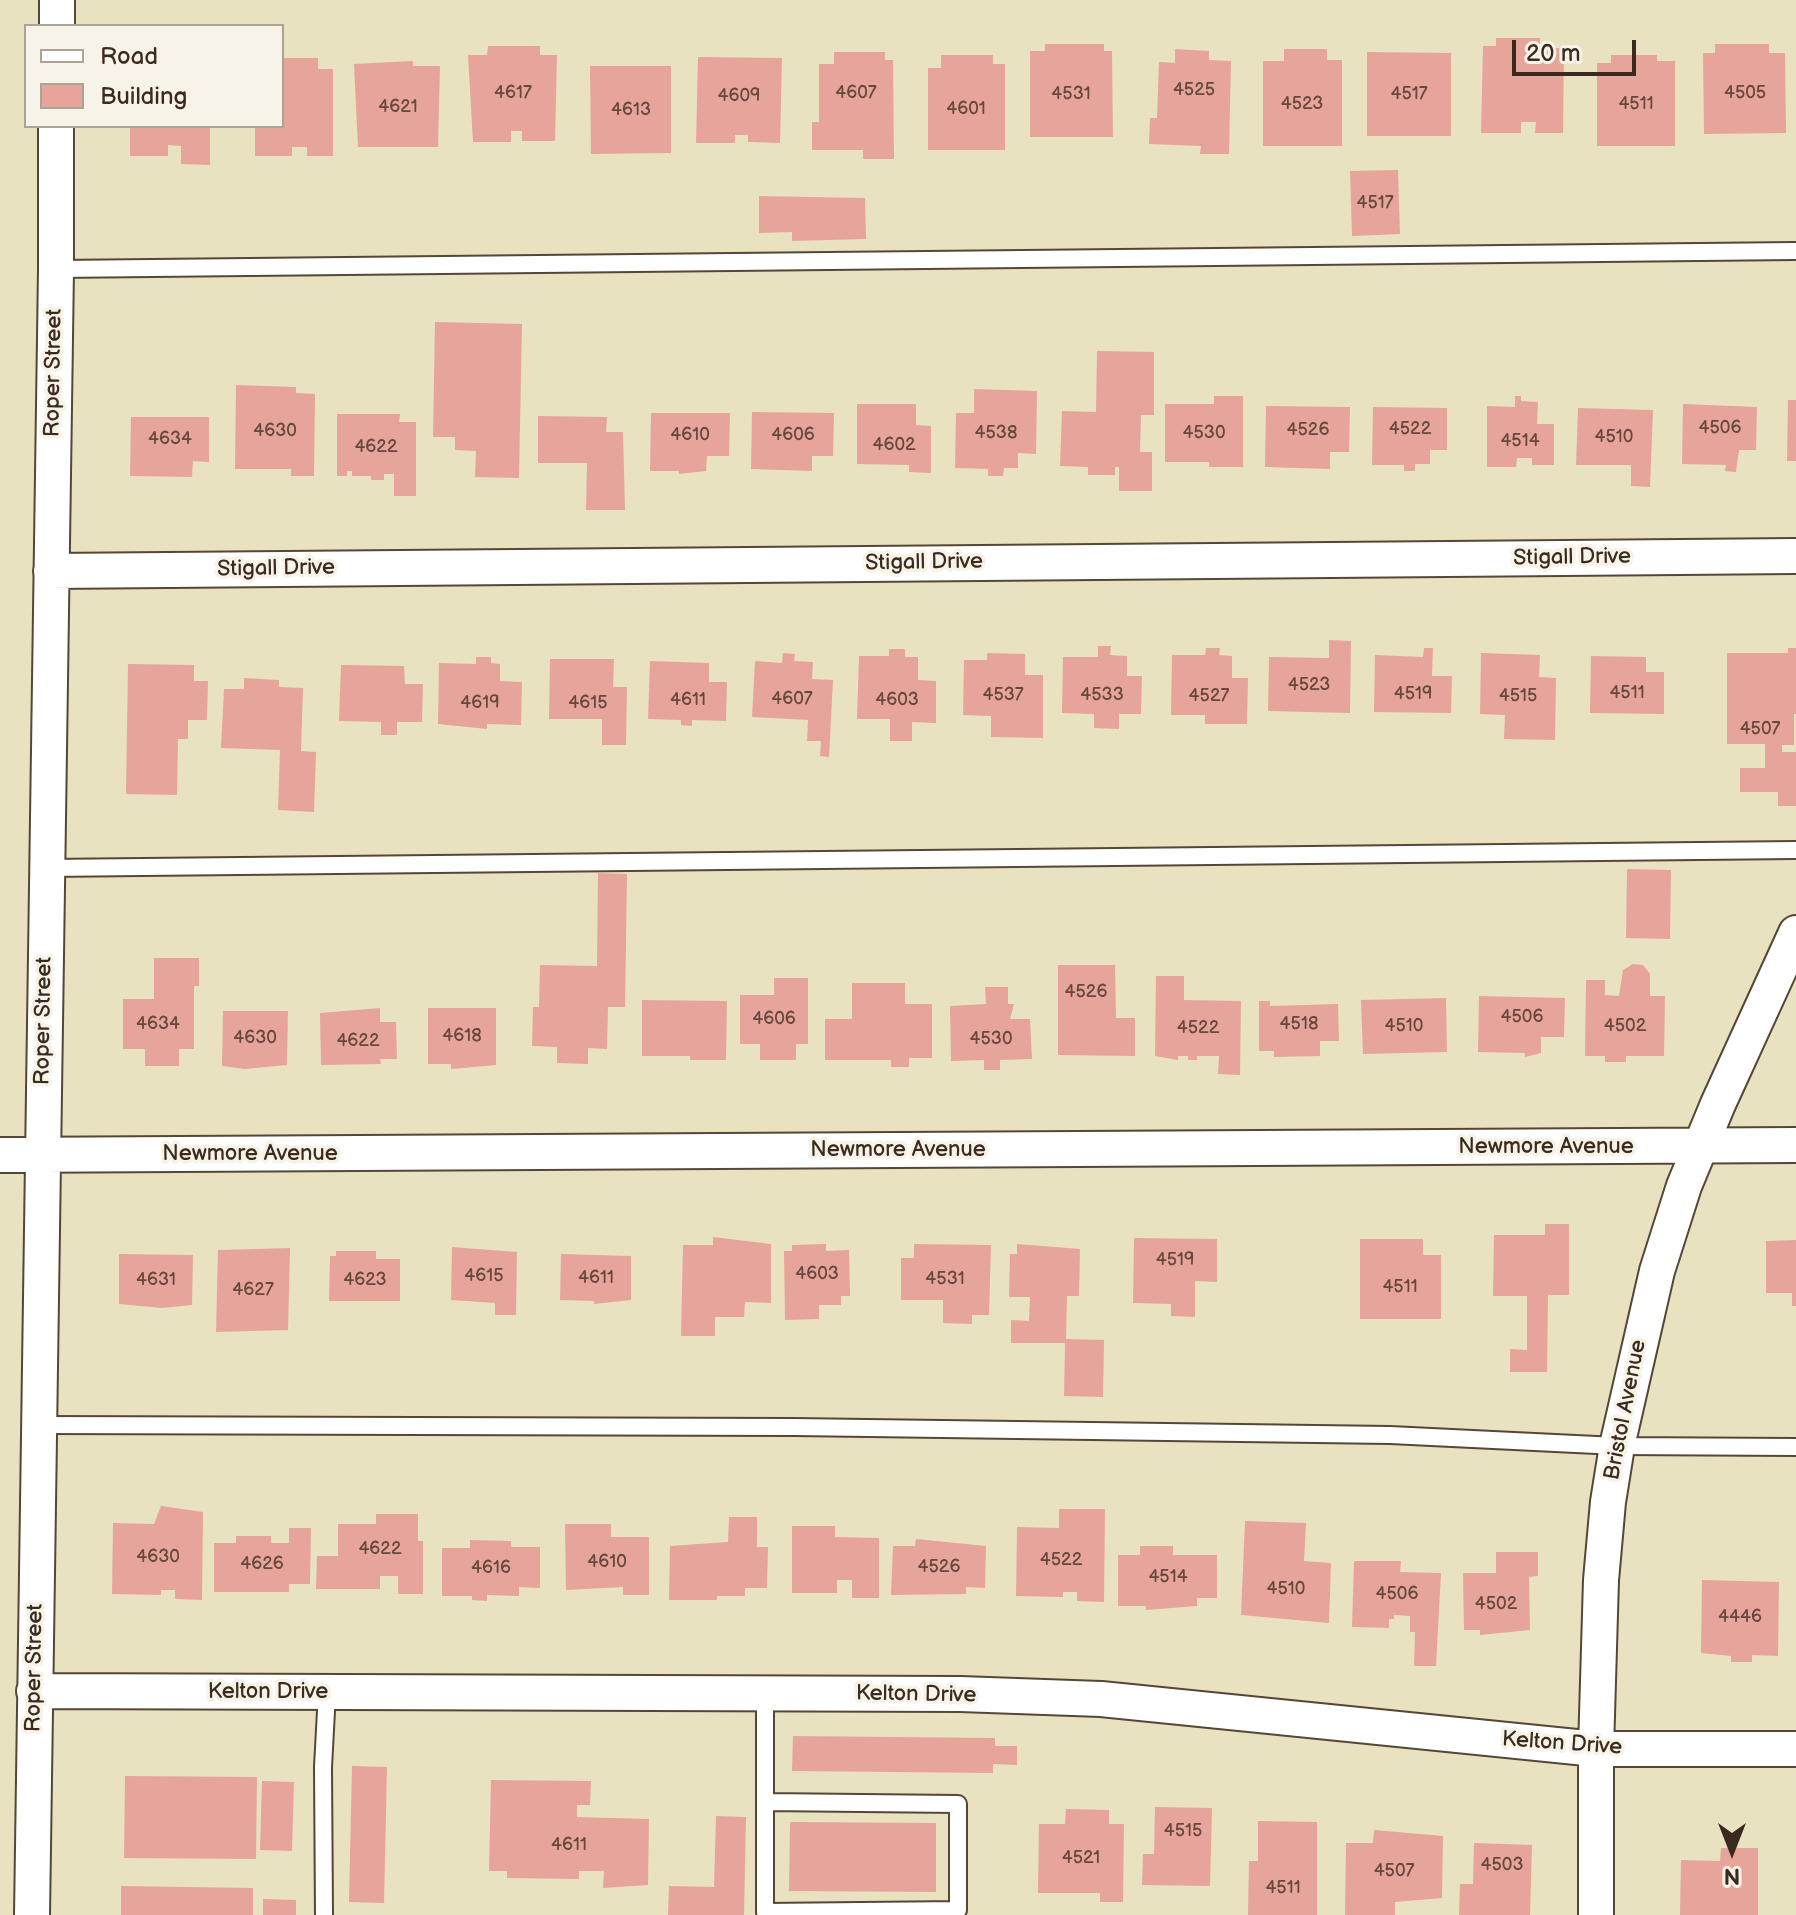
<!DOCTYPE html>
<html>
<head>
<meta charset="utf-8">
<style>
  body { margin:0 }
  #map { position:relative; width:1796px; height:1915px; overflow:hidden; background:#e8e2c1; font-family:"Balsamiq Sans",sans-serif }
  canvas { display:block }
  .legend { position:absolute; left:24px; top:24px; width:260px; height:104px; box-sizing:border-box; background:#f7f3e8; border:2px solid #aca397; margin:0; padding:10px 14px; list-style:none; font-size:24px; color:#3b2a1e }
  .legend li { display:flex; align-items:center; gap:16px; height:40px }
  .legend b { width:40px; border:2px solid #aca397 }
  .north { position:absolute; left:1692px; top:1811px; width:80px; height:80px; -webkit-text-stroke:6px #f7f3e8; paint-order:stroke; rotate:180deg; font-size:22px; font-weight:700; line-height:32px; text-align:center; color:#3b2a1e }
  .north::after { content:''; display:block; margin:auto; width:28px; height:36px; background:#3b2a1e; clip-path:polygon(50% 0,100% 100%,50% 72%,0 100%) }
  .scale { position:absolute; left:1512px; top:40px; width:124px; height:36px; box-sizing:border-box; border:4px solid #3b2a1e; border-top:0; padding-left:10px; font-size:24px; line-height:28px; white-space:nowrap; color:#3b2a1e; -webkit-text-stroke:6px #f7f3e8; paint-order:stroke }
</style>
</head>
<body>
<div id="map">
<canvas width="1796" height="1915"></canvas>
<ul class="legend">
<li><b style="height:10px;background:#fff"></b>Road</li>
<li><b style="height:22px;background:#e7a49b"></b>Building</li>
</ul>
<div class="north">N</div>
<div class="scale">20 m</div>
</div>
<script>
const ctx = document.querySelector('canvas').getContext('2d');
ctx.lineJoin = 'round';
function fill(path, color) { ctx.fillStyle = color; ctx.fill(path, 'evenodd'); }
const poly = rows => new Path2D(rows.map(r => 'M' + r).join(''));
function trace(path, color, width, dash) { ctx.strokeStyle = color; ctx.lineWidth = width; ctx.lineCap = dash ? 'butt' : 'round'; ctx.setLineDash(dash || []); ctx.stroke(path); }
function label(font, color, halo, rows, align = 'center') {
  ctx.font = font + ' "Balsamiq Sans",sans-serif'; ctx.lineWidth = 7; ctx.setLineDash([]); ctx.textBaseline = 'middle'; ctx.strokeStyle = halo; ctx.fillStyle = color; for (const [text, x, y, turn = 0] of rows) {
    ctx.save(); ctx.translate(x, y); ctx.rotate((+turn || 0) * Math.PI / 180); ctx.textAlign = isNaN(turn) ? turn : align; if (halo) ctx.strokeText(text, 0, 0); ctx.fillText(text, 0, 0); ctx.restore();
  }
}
fill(poly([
  [1496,38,1540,38,1540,48,1564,48,1563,133,1535,133,1536,122,1521,122,1521,133,1481,133,1483,46,1496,46],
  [1045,44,1104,44,1104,51,1112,51,1113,137,1030,137,1030,51,1045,51],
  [1715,44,1769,44,1769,53,1785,53,1786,133,1704,134,1703,53,1715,53],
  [488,46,540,46,540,55,557,55,555,141,522,141,522,131,511,131,511,142,473,142,468,55,487,55],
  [1175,49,1209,51,1209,60,1231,61,1229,154,1200,154,1201,146,1149,144,1150,118,1157,118,1159,62,1175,63],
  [1284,49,1327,49,1327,60,1342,60,1342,146,1263,146,1263,61,1284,61],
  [834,52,885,52,885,60,893,60,894,159,863,159,863,150,812,150,812,122,819,122,819,64,834,64],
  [1367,52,1451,53,1451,136,1367,136],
  [941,55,993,55,993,64,1005,64,1005,150,928,150,928,68,941,68],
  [1611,55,1657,55,1657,61,1675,61,1675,146,1597,146,1597,63,1611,63],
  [698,57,782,58,780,143,748,142,748,135,735,135,735,143,696,143],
  [282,58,318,58,318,69,333,69,333,156,307,156,307,147,292,147,292,156,255,156,255,126,282,126],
  [413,61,413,66,440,66,438,147,358,147,354,64],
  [590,66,671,66,671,153,591,154],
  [135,126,210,126,210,165,181,164,181,146,168,145,168,156,130,156,130,128,135,128],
  [1398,170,1400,234,1352,236,1350,171],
  [759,196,865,198,866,239,792,241,792,232,759,233],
  [435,322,522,324,519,478,475,477,476,451,455,450,455,437,433,437],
  [1097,351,1154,352,1154,415,1141,415,1140,452,1152,452,1152,491,1119,491,1119,467,1115,467,1115,475,1088,475,1088,467,1060,466,1062,411,1096,412],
  [236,385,296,387,296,393,315,394,314,476,291,476,291,469,235,469],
  [974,389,1037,391,1036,454,1018,453,1018,468,1004,468,1003,476,988,476,988,469,955,468,956,413,974,413],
  [1214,396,1243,396,1243,467,1209,467,1209,462,1165,462,1165,404,1214,404],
  [1515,396,1521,396,1521,401,1538,402,1537,424,1554,424,1554,465,1532,465,1532,458,1517,458,1516,467,1487,467,1487,406,1515,407],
  [1788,400,1796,400,1796,461,1787,461],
  [857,404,916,404,916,425,931,426,931,473,909,472,909,465,857,464],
  [1683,404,1757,407,1756,450,1739,450,1736,472,1725,471,1726,465,1682,464],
  [1266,406,1350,407,1349,452,1330,452,1330,469,1265,467],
  [1373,407,1447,408,1447,450,1430,450,1430,464,1415,464,1415,471,1404,471,1404,465,1372,465],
  [1578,408,1653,410,1650,487,1631,486,1631,465,1576,465],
  [752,412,834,413,833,456,812,456,812,471,751,469],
  [651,413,730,413,729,456,707,456,706,471,679,474,679,471,650,471],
  [337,414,400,414,399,422,416,422,416,496,394,496,394,474,384,474,384,480,371,480,371,476,352,476,352,471,347,471,347,476,337,476],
  [538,416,607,417,606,432,623,432,625,510,586,510,587,463,538,463],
  [131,417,209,417,209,462,193,461,192,477,130,476],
  [1329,640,1351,641,1350,713,1268,711,1269,657,1329,658],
  [1098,646,1111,646,1110,655,1127,656,1127,676,1142,676,1141,714,1119,714,1119,729,1094,728,1094,714,1062,713,1063,657,1098,657],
  [1206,648,1220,648,1219,655,1232,656,1232,678,1248,678,1247,724,1205,724,1205,715,1171,715,1172,655,1205,655],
  [1424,648,1433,648,1432,676,1452,676,1451,713,1374,712,1375,655,1423,657],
  [1788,648,1796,648,1796,714,1794,714,1794,745,1782,745,1782,752,1796,752,1796,806,1778,806,1778,792,1740,792,1740,768,1765,768,1765,744,1727,744,1727,653,1788,653],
  [889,649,905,649,905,657,918,657,918,680,936,681,936,723,912,722,912,741,890,741,890,719,857,719,859,656,889,656],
  [783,653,795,654,794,661,813,662,812,679,833,680,829,757,820,756,821,741,807,741,808,720,752,717,755,661,782,663],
  [987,653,1025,654,1025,675,1043,675,1043,738,991,737,991,716,963,715,964,660,987,660],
  [1481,653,1540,655,1539,677,1556,678,1555,740,1504,739,1505,715,1480,714],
  [1591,656,1646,657,1646,672,1664,672,1664,714,1590,713],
  [476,657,491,657,491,663,500,664,500,681,522,682,521,725,487,724,487,729,438,724,439,663,476,664],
  [550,659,614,659,613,687,627,687,626,745,602,745,602,719,549,719],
  [650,661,709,663,709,682,727,682,726,721,692,720,692,726,681,725,681,720,648,719],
  [128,664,194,665,194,681,208,681,207,720,188,720,188,739,178,739,177,795,126,794],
  [341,665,404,666,405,684,423,684,422,722,397,722,397,735,381,735,381,722,339,721],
  [244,678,279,680,279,687,303,688,301,751,316,752,314,812,278,810,280,750,221,748,224,689,244,689],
  [1627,869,1671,870,1670,939,1626,938],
  [598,873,627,874,625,1007,608,1007,607,1049,588,1048,588,1064,557,1063,557,1047,532,1046,533,1007,539,1007,540,965,597,966],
  [154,958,199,958,199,986,194,986,194,1049,179,1049,179,1066,145,1066,145,1049,123,1049,123,999,154,999],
  [1633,964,1643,965,1650,974,1650,996,1665,996,1664,1056,1626,1056,1626,1062,1605,1062,1605,1056,1585,1056,1586,980,1605,980,1605,995,1619,996,1623,970],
  [1058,965,1115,965,1116,1018,1135,1018,1135,1056,1058,1055],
  [1156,976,1184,976,1184,1000,1241,1001,1240,1075,1218,1074,1219,1056,1197,1056,1197,1060,1188,1060,1188,1056,1178,1056,1178,1060,1155,1056],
  [774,978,808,978,808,1044,796,1044,796,1060,760,1060,760,1044,740,1044,740,995,774,995],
  [852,983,905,983,905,1004,932,1004,932,1058,909,1058,909,1067,891,1067,891,1060,825,1060,825,1019,852,1019],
  [985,987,1008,987,1008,1004,1014,1004,1010,1019,1030,1019,1032,1059,1000,1060,1000,1070,984,1070,984,1060,951,1061,950,1006,986,1004],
  [1479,996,1565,998,1564,1037,1541,1037,1541,1053,1525,1057,1525,1053,1478,1052],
  [1446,998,1447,1052,1363,1054,1361,1000],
  [642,1000,727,1001,726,1060,690,1060,690,1056,642,1056],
  [1259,1001,1270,1001,1270,1006,1338,1004,1339,1041,1320,1041,1320,1056,1274,1057,1274,1051,1259,1051],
  [380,1008,380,1022,396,1022,397,1059,380,1059,381,1064,321,1065,320,1013],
  [428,1008,496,1008,496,1065,451,1069,451,1064,428,1064],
  [223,1011,288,1011,287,1065,245,1069,222,1066],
  [1545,1224,1569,1224,1569,1295,1548,1295,1547,1372,1510,1372,1510,1349,1527,1350,1527,1296,1493,1296,1494,1235,1545,1235],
  [713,1237,771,1244,771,1303,745,1302,744,1317,715,1317,715,1336,681,1336,683,1245,713,1245],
  [1134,1238,1217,1239,1217,1282,1195,1281,1195,1317,1171,1316,1171,1304,1133,1303],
  [1360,1239,1423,1239,1423,1255,1441,1255,1441,1319,1360,1319],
  [1796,1240,1796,1306,1792,1306,1792,1293,1766,1293,1766,1241],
  [826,1244,826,1251,849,1250,850,1296,841,1296,841,1305,819,1305,819,1319,785,1320,784,1251,792,1251,792,1245],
  [914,1244,991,1245,989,1315,972,1315,972,1324,943,1323,943,1300,901,1300,901,1258,914,1258],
  [1017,1244,1080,1249,1079,1296,1067,1296,1066,1339,1104,1340,1103,1397,1064,1396,1065,1343,1011,1343,1011,1320,1029,1321,1030,1297,1009,1297,1010,1254,1017,1254],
  [452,1247,517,1252,516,1315,495,1315,495,1303,451,1300],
  [290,1248,288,1330,216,1332,218,1250],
  [336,1251,376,1251,376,1259,400,1259,400,1301,329,1301,330,1256,336,1256],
  [119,1254,193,1255,192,1305,162,1308,119,1304],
  [561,1254,631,1256,631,1300,594,1304,594,1301,560,1300],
  [161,1506,203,1512,202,1600,175,1599,175,1590,161,1590,161,1595,112,1594,113,1523,154,1524],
  [1059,1509,1105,1509,1104,1602,1077,1601,1077,1592,1063,1592,1063,1597,1016,1596,1017,1527,1059,1528],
  [376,1514,418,1514,418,1541,423,1541,423,1594,398,1594,398,1576,380,1576,380,1589,316,1589,317,1556,338,1556,338,1524,376,1524],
  [729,1517,757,1517,757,1547,768,1547,767,1588,745,1588,745,1596,717,1596,717,1600,669,1600,670,1546,728,1542],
  [1245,1521,1306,1523,1304,1561,1331,1563,1329,1623,1241,1615],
  [565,1524,611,1524,611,1537,649,1537,649,1595,623,1595,623,1587,566,1590],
  [792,1526,835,1526,835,1537,879,1538,879,1598,852,1598,852,1580,837,1580,837,1593,792,1593],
  [289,1528,311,1528,310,1584,289,1584,289,1592,214,1592,214,1543,236,1543,236,1536,271,1536,271,1543,289,1543],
  [916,1539,986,1546,985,1588,966,1587,966,1594,891,1595,893,1546,915,1546],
  [470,1540,511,1541,511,1547,540,1547,540,1588,519,1587,519,1596,487,1595,487,1601,472,1600,472,1596,442,1596,442,1548,470,1548],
  [1140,1546,1173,1546,1173,1555,1217,1555,1217,1598,1197,1598,1197,1606,1146,1610,1146,1606,1118,1606,1118,1555,1140,1555],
  [1496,1552,1538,1552,1538,1576,1529,1577,1530,1630,1480,1635,1480,1630,1464,1630,1463,1573,1496,1573],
  [1354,1561,1401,1561,1400,1572,1441,1573,1436,1666,1414,1666,1415,1632,1410,1632,1410,1616,1394,1615,1394,1619,1389,1619,1389,1628,1352,1627],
  [1702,1580,1779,1582,1778,1656,1752,1655,1752,1662,1731,1662,1731,1656,1701,1653],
  [793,1736,995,1738,995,1746,1017,1746,1017,1765,993,1764,993,1773,792,1771],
  [352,1766,387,1767,384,1903,349,1902],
  [125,1776,257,1777,256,1859,124,1858],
  [491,1780,591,1781,590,1805,577,1805,577,1817,649,1819,648,1885,603,1888,604,1871,579,1871,579,1879,507,1878,507,1871,489,1871],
  [262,1781,294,1782,292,1851,260,1850],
  [1155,1807,1212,1808,1210,1886,1142,1885,1143,1854,1154,1854],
  [1066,1809,1109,1810,1109,1824,1124,1824,1123,1902,1100,1902,1100,1893,1038,1893,1039,1824,1065,1824],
  [716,1816,746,1817,744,1915,668,1915,669,1886,714,1887],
  [1258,1821,1317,1822,1317,1915,1248,1915,1249,1861,1258,1861],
  [790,1822,936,1823,936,1892,789,1891],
  [1374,1830,1443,1836,1442,1898,1395,1902,1395,1915,1345,1915,1346,1843,1373,1843],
  [1474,1843,1532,1845,1530,1915,1459,1915,1460,1884,1473,1884],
  [1721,1848,1758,1848,1758,1915,1680,1915,1681,1860,1720,1861],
  [121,1886,253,1888,253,1915,121,1915],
  [263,1899,296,1900,296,1915,263,1915]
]), '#e7a49b');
const service = poly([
  [56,269,1796,251],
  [46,868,1796,850],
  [38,1425,793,1427,1390,1435,1617,1446,1796,1447],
  [765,1693,765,1912,958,1910,958,1804,765,1802],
  [324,1915,323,1767,327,1692]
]);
const minor = poly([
  [57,26,57,0],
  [51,571,1796,556],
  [0,1155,1796,1145],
  [34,1691,960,1694,1101,1699,1596,1749,1796,1749],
  [32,1915,56,269,56,126],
  [1596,1915,1596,1749,1601,1580,1608,1502,1617,1446,1657,1271,1684,1186,1718,1104,1796,933]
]);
trace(service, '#554636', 20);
trace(minor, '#554636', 38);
trace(service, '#fff', 16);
trace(minor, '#fff', 34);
label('18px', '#66483d', null, [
  ["4525",1194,90],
  ["4617",513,93],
  ["4607",856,93],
  ["4505",1745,93],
  ["4531",1071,94],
  ["4517",1409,94],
  ["4609",739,96],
  ["4523",1302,104],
  ["4511",1636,104],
  ["4621",398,107],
  ["4601",966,109],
  ["4613",631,110],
  ["4517",1375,203],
  ["4506",1720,428],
  ["4522",1410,429],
  ["4526",1308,430],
  ["4630",275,431],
  ["4538",996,433],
  ["4530",1204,433],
  ["4610",690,435],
  ["4606",793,435],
  ["4510",1614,437],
  ["4634",170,439],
  ["4514",1520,441],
  ["4602",894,445],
  ["4622",376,447],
  ["4523",1309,685],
  ["4511",1627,693],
  ["4519",1413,694],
  ["4537",1003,695],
  ["4533",1102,695],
  ["4527",1209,696],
  ["4515",1518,696],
  ["4607",792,699],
  ["4611",688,700],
  ["4603",897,700],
  ["4619",480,703],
  ["4615",588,703],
  ["4507",1760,729],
  ["4526",1086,992],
  ["4506",1522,1017],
  ["4606",774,1019],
  ["4634",158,1024],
  ["4518",1299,1024],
  ["4510",1404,1026],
  ["4502",1625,1026],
  ["4522",1198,1028],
  ["4618",462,1036],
  ["4630",255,1038],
  ["4530",991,1039],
  ["4622",358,1041],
  ["4519",1175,1260],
  ["4603",817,1274],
  ["4615",484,1276],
  ["4611",596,1278],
  ["4531",945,1279],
  ["4631",156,1280],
  ["4623",365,1280],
  ["4511",1400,1287],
  ["4627",253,1290],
  ["4622",380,1549],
  ["4630",158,1557],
  ["4522",1061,1560],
  ["4610",607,1562],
  ["4626",262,1564],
  ["4526",939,1567],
  ["4616",491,1568],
  ["4514",1168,1577],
  ["4510",1286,1589],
  ["4506",1397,1594],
  ["4502",1496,1604],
  ["4446",1740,1617],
  ["4515",1183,1831],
  ["4611",569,1845],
  ["4521",1081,1858],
  ["4503",1502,1865],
  ["4507",1394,1871],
  ["4511",1283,1888]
]);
label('22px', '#3b2a1e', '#f7f3e8', [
  ["Roper Street",54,373,-89],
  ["Stigall Drive",1572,558,-1],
  ["Stigall Drive",924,563,-1],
  ["Stigall Drive",276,569,-1],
  ["Roper Street",44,1021,-89],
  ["Newmore Avenue",1546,1147],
  ["Newmore Avenue",898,1150],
  ["Newmore Avenue",250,1154],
  ["Bristol Avenue",1626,1410,-79],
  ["Roper Street",35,1668,-89],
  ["Kelton Drive",268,1692],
  ["Kelton Drive",916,1695,1],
  ["Kelton Drive",1562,1744,4]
]);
</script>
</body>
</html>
